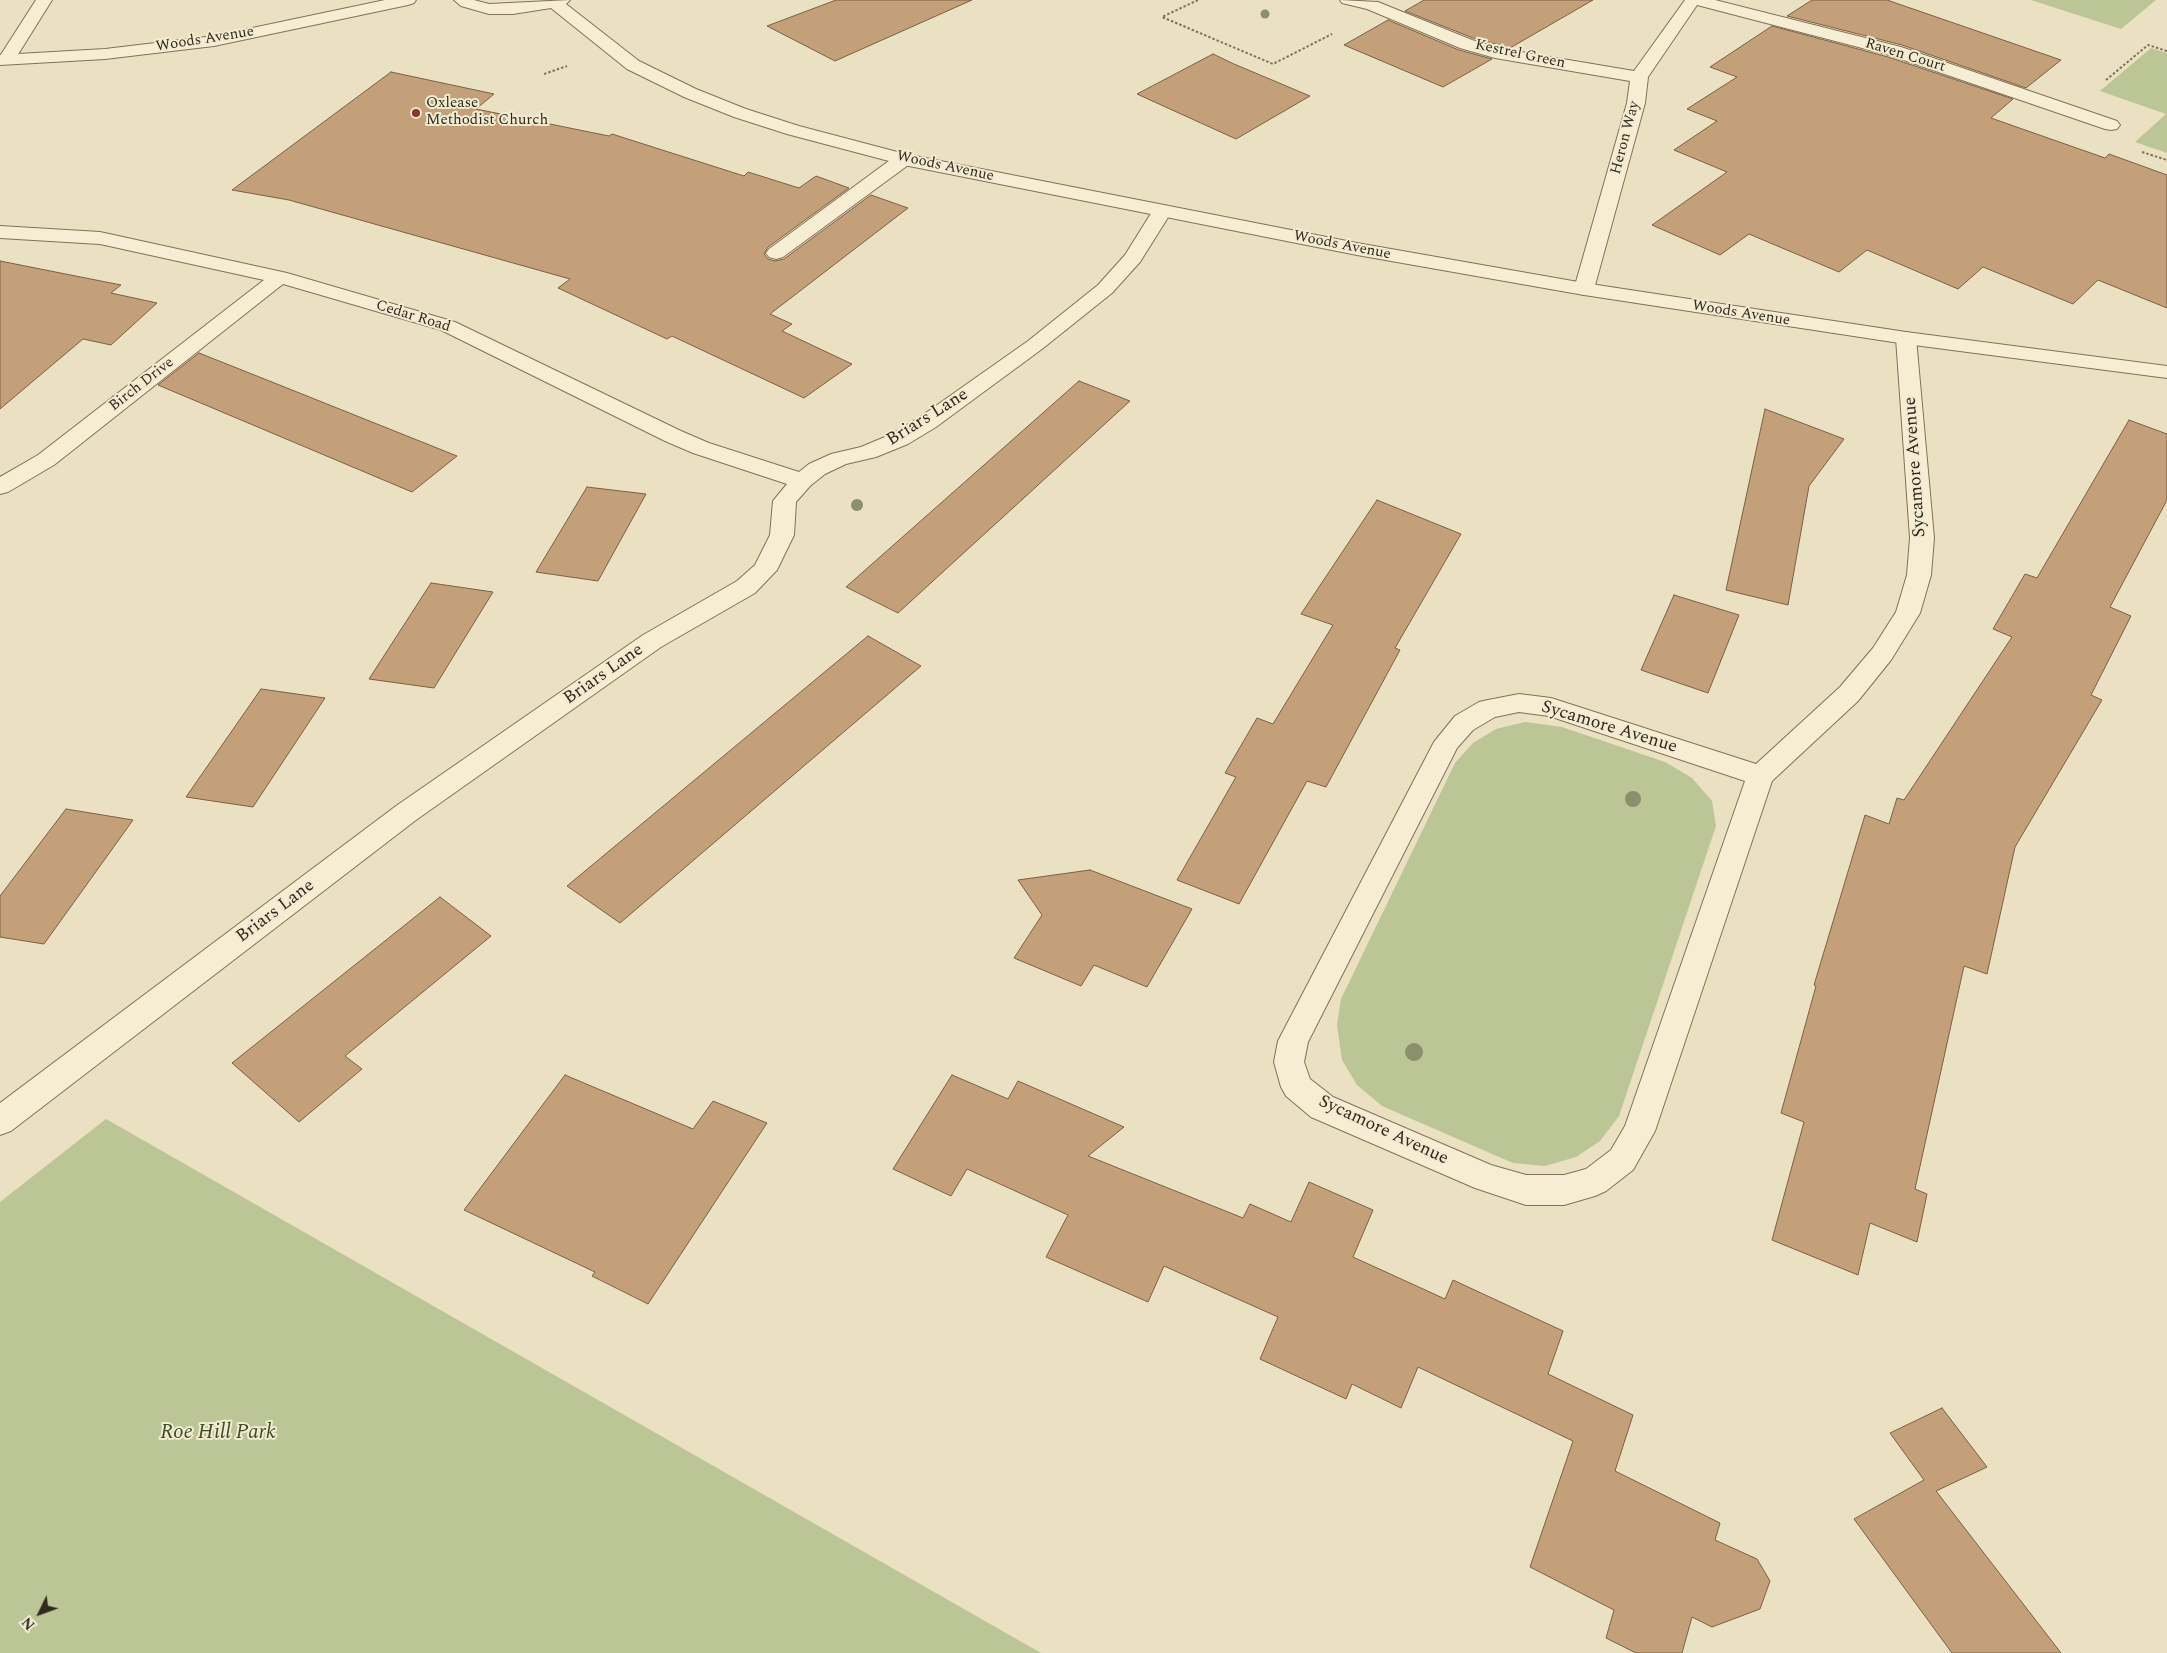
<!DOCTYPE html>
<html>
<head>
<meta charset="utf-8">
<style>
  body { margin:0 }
  #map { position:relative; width:2167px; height:1653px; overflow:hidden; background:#e9e1c1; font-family:Spectral,serif }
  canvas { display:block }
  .north { position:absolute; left:15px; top:1588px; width:50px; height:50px; -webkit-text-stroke:4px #f1ebd0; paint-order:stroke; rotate:228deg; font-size:14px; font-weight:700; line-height:20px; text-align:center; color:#31291d }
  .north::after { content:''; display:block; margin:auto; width:18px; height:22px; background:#31291d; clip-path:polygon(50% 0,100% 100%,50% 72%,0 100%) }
</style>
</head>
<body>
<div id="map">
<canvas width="2167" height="1653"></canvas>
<div class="north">N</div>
</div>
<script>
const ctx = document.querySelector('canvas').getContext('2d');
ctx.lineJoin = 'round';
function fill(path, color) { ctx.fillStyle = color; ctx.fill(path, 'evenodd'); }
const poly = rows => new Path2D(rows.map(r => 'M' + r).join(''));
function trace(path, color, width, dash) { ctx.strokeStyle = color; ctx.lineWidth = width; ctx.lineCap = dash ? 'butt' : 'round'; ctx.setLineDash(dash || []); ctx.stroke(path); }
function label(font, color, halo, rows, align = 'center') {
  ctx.font = font + ' Spectral,serif'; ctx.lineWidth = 4; ctx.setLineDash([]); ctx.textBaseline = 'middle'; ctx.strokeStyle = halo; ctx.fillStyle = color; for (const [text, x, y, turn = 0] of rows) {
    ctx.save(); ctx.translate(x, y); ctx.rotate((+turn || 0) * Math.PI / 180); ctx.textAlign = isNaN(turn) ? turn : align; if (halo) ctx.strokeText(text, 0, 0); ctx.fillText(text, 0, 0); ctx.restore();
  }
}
fill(poly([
  [2031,0,2156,0,2121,29],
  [2151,48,2167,53,2167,153,2135,142,2166,114,2100,91],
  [1525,722,1562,727,1665,762,1692,778,1712,801,1716,826,1619,1116,1600,1141,1576,1157,1545,1166,1513,1163,1382,1106,1357,1085,1342,1060,1337,1025,1341,999,1455,763,1473,743,1496,729],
  [106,1119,1041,1653,0,1653,0,1202]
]), '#bbc596');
const building = poly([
  [836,0,972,0,835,61,767,26,836,0],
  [1424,0,1593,0,1510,48,1473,38,1405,11,1424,0],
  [1812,0,1887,0,2061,60,2026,88,1902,45,1787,16,1812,0],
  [1388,20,1459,50,1492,59,1443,87,1344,45,1388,20],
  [1772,26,1888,57,2013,99,1991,118,2105,158,2109,154,2167,175,2167,308,2098,280,2073,304,1983,267,1958,289,1867,250,1839,272,1749,234,1720,255,1652,225,1727,172,1674,150,1717,121,1687,109,1737,77,1710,67,1772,26],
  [1213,54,1234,64,1310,96,1236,139,1137,94,1213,54],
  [391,72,494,94,476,109,609,136,612,134,744,176,748,172,799,188,816,176,849,188,768,247,764,254,768,259,775,261,784,259,871,195,908,208,770,314,792,324,782,331,852,364,804,398,672,336,667,339,558,288,570,279,289,200,232,190,391,72],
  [0,261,121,285,111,293,157,303,111,345,83,339,0,409,0,261],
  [199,353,287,388,457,456,412,492,158,385,199,353],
  [1079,381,1130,401,898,613,846,587,1079,381],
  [1765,409,1844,439,1809,486,1788,605,1726,590,1765,409],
  [2129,420,2167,434,2167,500,2110,607,2131,616,2091,695,2102,700,2015,847,1987,974,1964,966,1915,1189,1927,1194,1917,1242,1870,1223,1858,1275,1772,1240,1804,1122,1781,1113,1816,986,1814,985,1865,815,1889,824,1897,798,1904,800,2012,637,1993,629,2025,574,2037,578,2129,420],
  [587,487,646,494,598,581,536,572,587,487],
  [1377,500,1461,534,1395,648,1400,650,1326,787,1307,781,1239,904,1177,880,1236,777,1225,773,1257,718,1273,724,1333,625,1301,614,1377,500],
  [431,583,493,592,434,688,369,679,431,583],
  [1674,595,1739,615,1708,693,1641,670,1674,595],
  [868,636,921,666,620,923,567,886,868,636],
  [261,689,325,698,253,807,186,797,261,689],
  [66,809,133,820,44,944,0,937,0,896,66,809],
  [1090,870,1192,909,1147,987,1094,965,1081,986,1014,958,1042,915,1018,880,1090,870],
  [440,897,491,936,345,1056,362,1069,299,1122,232,1063,440,897],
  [565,1075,693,1129,713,1101,767,1123,648,1304,592,1276,595,1272,464,1210,565,1075],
  [952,1075,1008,1099,1018,1081,1124,1127,1088,1156,1243,1218,1250,1204,1291,1222,1309,1182,1373,1210,1353,1257,1445,1299,1453,1280,1563,1331,1548,1374,1633,1415,1615,1471,1720,1523,1715,1540,1757,1559,1770,1581,1760,1609,1712,1627,1692,1617,1682,1653,1636,1653,1606,1638,1614,1610,1530,1567,1573,1441,1418,1367,1401,1408,1352,1384,1346,1399,1260,1359,1278,1317,1164,1266,1148,1302,1046,1257,1068,1215,967,1169,951,1196,893,1169,952,1075],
  [1942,1408,1987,1467,1936,1491,2061,1653,1952,1653,1854,1519,1924,1480,1890,1433,1942,1408]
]);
fill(building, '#c3a07a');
trace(building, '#7d5f43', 1);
const service = poly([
  [904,153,911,155,913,159,911,163,783,257,776,259,769,257,766,253,769,249,897,155,904,153]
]);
const minor = poly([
  [36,0,52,0,12,64,0,64,0,56,36,0],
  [1340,0,1378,2,1472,40,1503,49,1634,71,1685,0,1715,0,1901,47,2117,121,2120,125,2117,129,2111,130,2105,129,1889,55,1697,5,1648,77,1645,103,1594,289,1591,293,1584,295,1577,293,1574,289,1627,103,1630,81,1495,58,1460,48,1367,9,1342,3,1340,0],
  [1162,205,1169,207,1172,211,1140,262,1112,293,1042,349,936,427,908,444,876,457,846,464,825,474,810,486,796,502,794,535,777,570,755,593,661,647,416,820,11,1131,0,1135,0,1103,396,806,643,635,737,581,755,565,770,535,773,501,787,484,693,453,665,441,441,330,283,284,54,465,8,492,0,494,0,477,38,455,264,280,100,244,0,238,0,226,100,232,287,273,455,322,681,431,709,443,799,472,809,464,831,454,861,447,892,434,920,417,1028,341,1098,285,1125,255,1155,207,1162,205],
  [1906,332,1913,334,1916,338,1934,538,1931,575,1920,613,1891,660,1858,701,1772,781,1655,1131,1633,1170,1606,1191,1595,1196,1564,1205,1526,1205,1475,1188,1311,1117,1286,1096,1281,1087,1274,1062,1278,1041,1434,742,1455,716,1479,702,1488,700,1519,694,1551,698,1756,764,1840,687,1873,648,1896,612,1907,575,1910,538,1896,338,1899,334,1906,332],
  [1519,712,1549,716,1745,781,1625,1126,1611,1150,1586,1169,1564,1175,1526,1175,1491,1165,1333,1097,1310,1079,1304,1062,1308,1042,1457,748,1473,730,1495,717,1519,712]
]);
const tertiary = poly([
  [385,0,416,0,414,3,408,5,214,46,105,59,0,65,0,55,105,49,214,36,385,0],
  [454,0,474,0,489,4,570,0,566,4,639,61,696,89,746,109,799,126,905,154,1357,243,1584,283,1906,332,2167,366,2167,378,1906,344,1584,295,1357,255,904,165,787,134,734,117,684,97,627,69,551,8,513,14,489,14,461,6,454,0]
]);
trace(service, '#80725a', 2);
trace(minor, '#80725a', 2);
trace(tertiary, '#80725a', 2);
trace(poly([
  [1198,0,1162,17,1273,64,1332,34],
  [544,74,567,66],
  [2106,80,2148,45,2167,51],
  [2142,152,2167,160]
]), '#80725a', 2, [2.5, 2]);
fill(service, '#f5eed3');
fill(minor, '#f5eed3');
fill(tertiary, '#f5eed3');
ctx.fillStyle = '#8c8f6c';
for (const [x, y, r] of [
  [1265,14,4.5],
  [857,505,6],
  [1633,799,8],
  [1414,1052,9]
]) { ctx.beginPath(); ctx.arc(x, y, r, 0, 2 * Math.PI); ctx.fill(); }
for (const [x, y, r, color] of [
  [416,113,5,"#893830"]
]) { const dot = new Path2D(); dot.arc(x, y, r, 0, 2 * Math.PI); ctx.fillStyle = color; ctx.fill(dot); trace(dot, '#f1ebd0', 2); }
label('15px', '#31291d', '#f1ebd0', [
  ["Woods Avenue",205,40,-9],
  ["Kestrel Green",1520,55,12],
  ["Raven Court",1905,56,17],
  ["Heron Way",1626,138,-75],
  ["Woods Avenue",945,167,12],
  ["Woods Avenue",1342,246,11],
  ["Woods Avenue",1741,314,9],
  ["Cedar Road",413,317,17],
  ["Birch Drive",142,385,-38]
]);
label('15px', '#31291d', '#f1ebd0', [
  ["Oxlease",426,104],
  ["Methodist Church",426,121]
], 'left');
label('18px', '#31291d', '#f1ebd0', [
  ["Briars Lane",928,418,-32],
  ["Sycamore Avenue",1916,467,-94],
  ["Briars Lane",604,675,-35],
  ["Sycamore Avenue",1609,728,17],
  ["Briars Lane",276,912,-37],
  ["Sycamore Avenue",1383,1131,25]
]);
label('italic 21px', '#3f4c26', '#f1ebd0', [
  ["Roe Hill Park",218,1434]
]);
</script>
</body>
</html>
